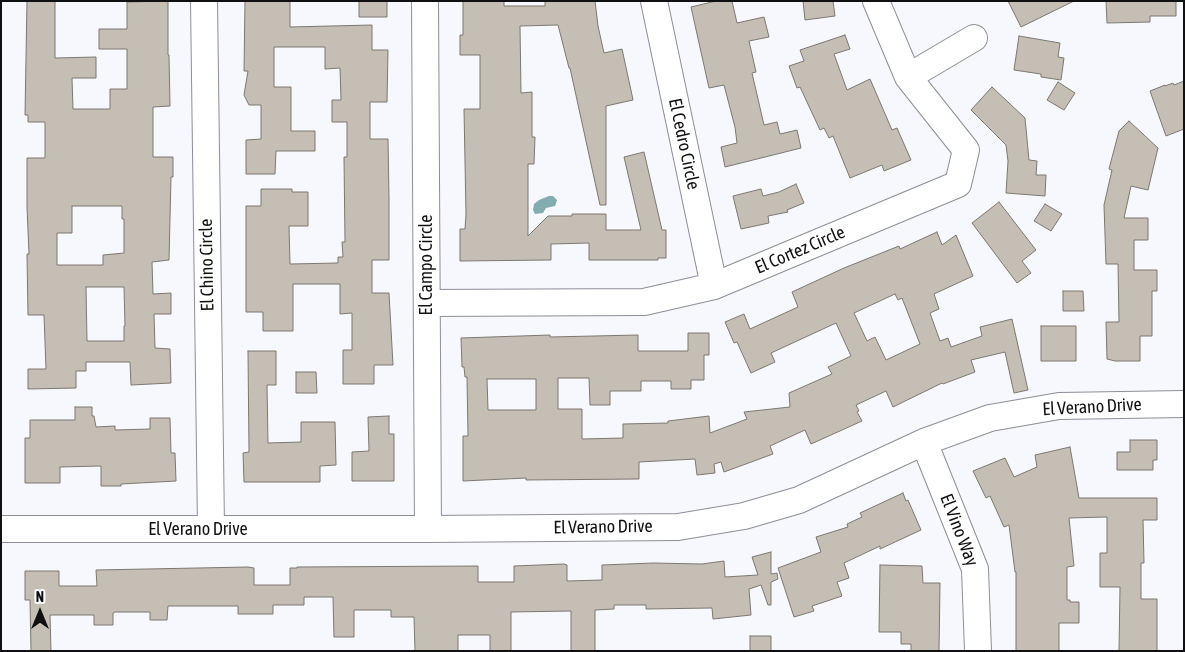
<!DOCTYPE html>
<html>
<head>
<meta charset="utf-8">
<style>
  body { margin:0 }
  #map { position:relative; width:1185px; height:652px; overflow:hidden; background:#f7f8fe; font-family:"Asap Condensed",sans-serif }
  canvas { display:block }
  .frame { position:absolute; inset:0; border:2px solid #101013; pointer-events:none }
  .north { position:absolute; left:15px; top:587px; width:50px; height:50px; -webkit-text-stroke:4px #fff; paint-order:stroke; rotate:0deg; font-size:14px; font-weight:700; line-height:20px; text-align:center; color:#101013 }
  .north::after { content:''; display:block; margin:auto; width:18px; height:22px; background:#101013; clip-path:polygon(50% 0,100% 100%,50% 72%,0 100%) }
</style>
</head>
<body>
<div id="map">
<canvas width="1185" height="652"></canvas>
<div class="frame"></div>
<div class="north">N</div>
</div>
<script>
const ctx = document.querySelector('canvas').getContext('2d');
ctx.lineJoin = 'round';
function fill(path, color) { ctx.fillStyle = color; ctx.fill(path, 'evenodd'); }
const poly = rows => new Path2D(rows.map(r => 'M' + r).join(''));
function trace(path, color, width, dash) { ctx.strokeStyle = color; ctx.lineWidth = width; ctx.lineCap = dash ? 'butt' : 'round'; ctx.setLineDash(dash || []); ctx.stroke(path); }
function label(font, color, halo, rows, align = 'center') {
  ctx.font = font + ' "Asap Condensed",sans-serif'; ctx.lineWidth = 5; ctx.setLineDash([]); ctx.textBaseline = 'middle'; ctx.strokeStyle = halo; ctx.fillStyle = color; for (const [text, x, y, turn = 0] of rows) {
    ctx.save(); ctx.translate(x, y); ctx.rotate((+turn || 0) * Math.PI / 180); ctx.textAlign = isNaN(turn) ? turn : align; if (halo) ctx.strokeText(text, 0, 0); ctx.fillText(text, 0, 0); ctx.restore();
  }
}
fill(poly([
  [549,196,553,196,557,200,555,206,546,208,543,213,535,214,533,210,534,204,539,200]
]), '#83acb0');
const building = poly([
  [27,1,55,1,55,58,96,57,96,78,72,78,73,109,110,109,110,89,127,89,127,49,99,49,99,29,127,29,127,2,168,1,168,55,169,55,170,106,153,107,153,157,173,157,173,177,171,177,169,260,152,262,153,294,171,293,171,314,154,314,155,348,170,349,171,383,131,385,130,362,86,362,86,371,76,371,76,388,28,389,28,369,46,369,44,315,28,315,27,254,29,254,27,207,27,158,45,158,45,122,28,122,28,115,25,115,27,1],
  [72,206,122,206,122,219,124,219,124,253,103,255,103,265,57,265,57,233,72,233,72,206],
  [86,287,124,287,125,326,124,326,124,341,87,341,86,287],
  [245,1,290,1,290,27,372,25,372,50,388,50,387,102,370,102,370,139,388,139,389,198,389,260,372,260,372,293,389,293,393,365,374,365,374,384,343,384,343,350,352,350,352,313,340,314,340,284,293,284,293,331,263,331,263,312,246,312,246,206,261,206,261,189,292,189,292,192,308,192,308,226,289,226,290,264,338,263,338,257,343,257,342,242,345,242,344,157,347,157,347,122,332,122,332,100,341,100,340,68,325,69,325,47,274,47,274,87,291,87,291,131,315,131,315,151,276,151,275,174,246,174,246,140,261,139,261,105,249,105,244,95,248,71,244,71,245,1],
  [359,1,387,1,387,17,359,17,359,1],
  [463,1,504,1,504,6,545,6,545,1,595,1,598,26,604,53,622,49,632,95,633,100,606,106,606,205,600,205,570,68,569,68,558,25,520,26,521,93,532,92,532,137,535,137,534,164,528,164,528,236,548,216,572,216,572,214,606,214,606,230,641,230,624,157,644,152,662,230,666,230,666,258,658,258,658,260,589,260,589,243,551,244,551,260,460,261,460,229,465,229,466,214,464,109,480,109,480,55,460,55,460,35,463,35,463,1],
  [716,1,732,1,737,23,764,17,769,37,749,41,756,72,752,73,764,125,777,122,780,134,797,130,801,148,725,167,721,147,737,143,735,127,724,85,709,88,691,7,716,1],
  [803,1,833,1,835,16,805,20,803,1],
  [1008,1,1074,1,1021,27,1008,1],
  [1106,1,1176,1,1176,16,1150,16,1150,22,1107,23,1106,1],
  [845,35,850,49,834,54,847,90,870,79,892,130,897,128,911,160,884,171,882,165,850,178,833,136,829,138,824,128,820,130,800,87,797,88,789,66,804,61,800,50,845,35],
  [1019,36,1060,43,1058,57,1064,58,1061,80,1041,77,1041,74,1014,70,1019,36],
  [1184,81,1184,129,1166,136,1150,91,1165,85,1165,86,1173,83,1174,85,1184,81],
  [1058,82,1075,93,1064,110,1047,100,1058,82],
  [992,87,1025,118,1029,160,1037,161,1036,175,1046,175,1045,196,1006,193,1008,161,1006,145,971,110,992,87],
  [1129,121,1158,148,1148,190,1131,186,1124,218,1148,218,1148,240,1134,240,1134,270,1157,270,1157,291,1152,291,1152,336,1140,336,1140,361,1115,361,1107,359,1106,322,1119,322,1118,264,1106,264,1104,205,1112,170,1109,169,1119,131,1129,121],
  [796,184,804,203,787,210,788,212,768,216,769,223,741,229,733,196,761,189,763,196,779,192,796,184],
  [999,202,1036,250,1022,261,1031,273,1017,283,972,223,999,202],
  [1045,204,1062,214,1051,231,1034,221,1045,204],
  [937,232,942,245,956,235,973,276,934,294,939,309,930,313,940,341,948,338,951,347,982,336,980,327,1012,319,1028,390,1014,393,1005,352,971,360,975,372,943,384,942,383,893,407,886,391,856,405,859,411,857,412,862,421,811,444,805,430,770,446,773,454,724,472,721,462,714,464,715,473,697,475,695,459,639,462,639,479,526,480,526,478,463,481,463,436,468,436,467,377,465,377,464,367,462,367,461,338,550,335,550,337,638,335,638,351,688,351,688,333,709,333,709,355,704,355,704,380,691,380,691,389,671,389,671,381,641,381,641,391,610,391,610,405,590,405,589,378,558,378,558,409,582,409,582,439,623,438,623,424,668,423,668,421,709,416,710,433,747,419,744,412,790,407,789,393,832,374,828,367,851,356,836,323,771,353,775,362,751,373,737,342,734,343,725,322,744,314,750,329,798,307,792,292,844,268,899,246,900,249,937,232],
  [895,294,898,300,902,298,920,344,886,360,875,337,867,341,854,313,895,294],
  [487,379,536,379,536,410,488,410,487,379],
  [1063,291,1083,291,1084,311,1063,311,1063,291],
  [1041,326,1076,326,1076,361,1041,361,1041,326],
  [248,351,276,351,276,385,267,385,268,443,301,442,301,422,335,422,336,465,320,466,320,482,244,482,243,453,249,452,248,351],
  [296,372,316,372,317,393,296,393,296,372],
  [75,407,92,407,92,416,94,416,96,427,115,426,115,430,150,429,150,418,170,418,171,453,175,453,176,481,121,484,121,486,101,486,101,466,60,467,60,483,25,483,25,438,30,438,30,420,75,420,75,407],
  [389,416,389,434,394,434,394,481,352,481,352,452,369,451,368,417,389,416],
  [1130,440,1157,440,1157,460,1153,460,1153,470,1117,470,1117,452,1130,452,1130,440],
  [1070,447,1079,498,1157,498,1157,520,1143,520,1144,563,1141,563,1141,599,1157,599,1157,651,1119,651,1120,587,1100,587,1100,553,1107,553,1107,517,1069,518,1074,566,1067,567,1067,600,1070,600,1070,602,1079,602,1079,623,1059,623,1059,651,1016,651,1016,572,1015,572,1009,525,1004,527,990,496,986,498,973,471,1005,458,1014,477,1037,467,1035,455,1070,447],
  [903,493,906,501,908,500,921,530,880,549,880,546,844,563,849,578,837,582,842,596,812,606,814,611,794,617,778,568,821,552,816,537,848,527,847,524,862,517,860,513,903,493],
  [771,552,771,574,777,573,778,579,771,582,771,605,768,605,761,585,749,589,751,615,713,619,712,608,646,609,646,605,614,605,614,609,595,610,595,651,571,651,571,611,511,612,511,651,490,651,490,635,458,635,458,651,415,651,414,617,391,617,391,610,354,610,354,637,334,637,333,597,304,597,304,605,273,605,273,614,238,614,238,606,168,606,167,620,150,620,150,612,115,612,113,613,113,625,94,625,94,615,50,615,51,651,31,651,30,600,25,600,25,571,59,571,59,586,97,586,96,570,248,567,254,568,254,585,290,585,290,568,297,568,297,567,478,566,478,582,514,582,514,566,564,564,567,565,567,581,602,580,602,565,653,563,702,564,724,561,725,577,758,575,752,557,771,552],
  [880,565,922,566,923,583,940,583,939,651,911,651,911,644,901,644,901,632,879,632,880,565],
  [750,636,771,636,771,651,750,651,750,636]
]);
fill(building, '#c4beb5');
trace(building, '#7c776f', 1);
const minor = poly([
  [204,1,211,528],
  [425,1,428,529],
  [654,1,714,286],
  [908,77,974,38],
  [427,303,644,302,714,286,958,184,966,150,908,77,876,1],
  [924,442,975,569,978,651],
  [1,529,428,529,678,527,744,516,799,500,924,442,990,418,1059,406,1184,404]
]);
trace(minor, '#8d8e97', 28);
trace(minor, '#fff', 26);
label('18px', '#101013', '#fff', [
  ["El Cedro Circle",684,144,78],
  ["El Cortez Circle",800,250,-23],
  ["El Chino Circle",207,265,-91],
  ["El Campo Circle",426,265,-90],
  ["El Verano Drive",1092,407,-3],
  ["El Verano Drive",603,527,-1],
  ["El Verano Drive",198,529],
  ["El Vino Way",959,530,69]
]);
</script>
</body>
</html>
